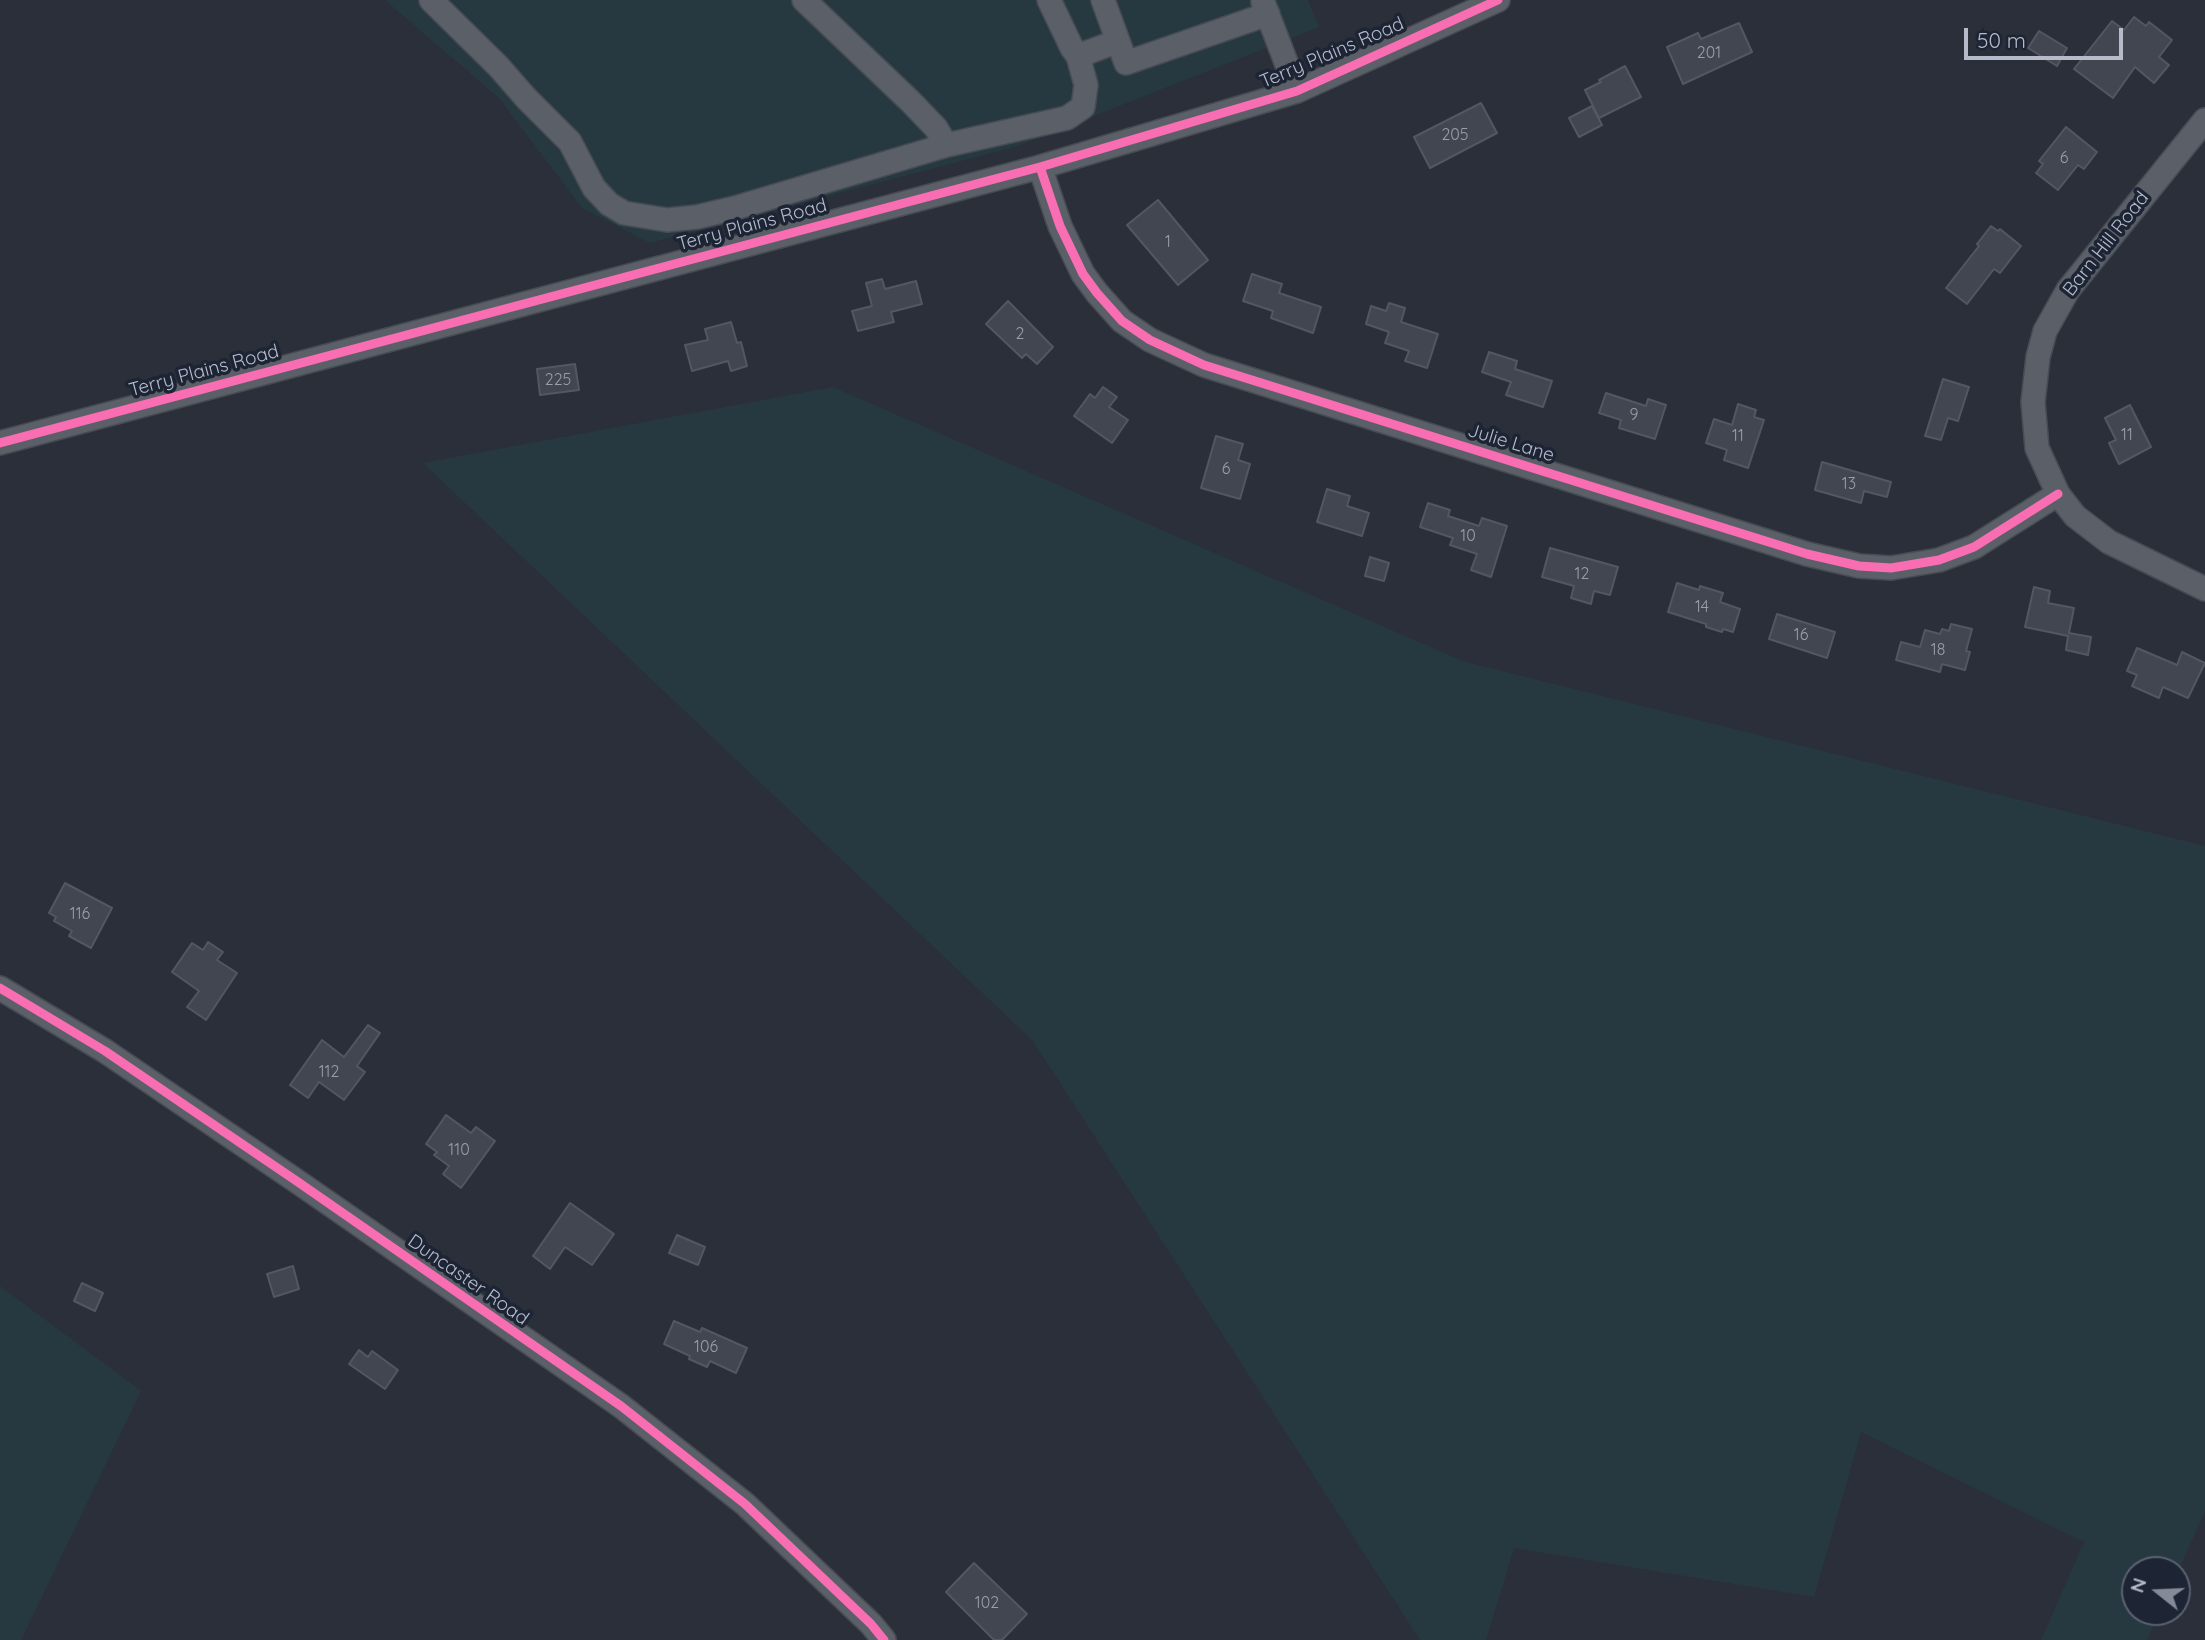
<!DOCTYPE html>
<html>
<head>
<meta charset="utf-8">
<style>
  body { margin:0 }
  #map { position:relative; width:2205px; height:1640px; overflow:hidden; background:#2a2f3a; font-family:Quicksand,sans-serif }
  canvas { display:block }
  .north { position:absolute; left:2121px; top:1556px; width:70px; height:70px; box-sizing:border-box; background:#1d2535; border:2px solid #5a6171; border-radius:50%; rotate:288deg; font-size:19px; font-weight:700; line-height:28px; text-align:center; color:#b5bbcb }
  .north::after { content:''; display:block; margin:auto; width:24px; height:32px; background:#848a98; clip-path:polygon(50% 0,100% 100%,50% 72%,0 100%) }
  .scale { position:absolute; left:1964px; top:28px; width:159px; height:32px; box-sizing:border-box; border:4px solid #b5bbcb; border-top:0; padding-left:9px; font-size:21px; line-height:24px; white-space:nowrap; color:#b5bbcb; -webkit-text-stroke:5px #1d2535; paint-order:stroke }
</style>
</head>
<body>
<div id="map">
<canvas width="2205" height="1640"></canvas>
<div class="north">N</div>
<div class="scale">50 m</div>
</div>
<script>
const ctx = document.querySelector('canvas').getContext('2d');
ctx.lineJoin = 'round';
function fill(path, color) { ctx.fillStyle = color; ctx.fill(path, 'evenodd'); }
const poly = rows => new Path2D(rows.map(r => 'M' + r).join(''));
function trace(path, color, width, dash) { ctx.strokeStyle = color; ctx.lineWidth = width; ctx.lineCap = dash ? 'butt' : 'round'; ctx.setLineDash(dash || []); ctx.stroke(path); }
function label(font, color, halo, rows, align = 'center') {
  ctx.font = font + ' Quicksand,sans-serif'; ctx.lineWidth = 7; ctx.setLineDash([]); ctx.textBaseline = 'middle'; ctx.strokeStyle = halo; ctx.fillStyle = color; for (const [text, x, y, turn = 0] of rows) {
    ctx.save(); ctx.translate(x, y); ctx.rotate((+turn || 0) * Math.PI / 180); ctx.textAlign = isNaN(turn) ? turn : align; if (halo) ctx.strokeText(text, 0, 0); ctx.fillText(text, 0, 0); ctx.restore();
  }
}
fill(poly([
  [385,0,1308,0,1319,27,1018,146,650,243,582,208,499,98],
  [833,387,1465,662,2205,846,2205,1511,2177,1574,2177,1570,2135,1570,2135,1612,2160,1612,2147,1640,2041,1640,2084,1542,1861,1432,1814,1597,1514,1548,1486,1640,1420,1640,1033,1041,423,463],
  [0,1286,141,1391,21,1640,0,1640]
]), '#273940');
const building = poly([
  [2134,17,2146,26,2149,22,2172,40,2159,57,2169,65,2154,83,2135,67,2113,98,2074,69,2112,21,2124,30,2134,17],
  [1739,23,1752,52,1683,84,1667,47,1698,33,1701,39,1739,23],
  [2039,31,2067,48,2057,66,2028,48,2039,31],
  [1625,66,1641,97,1599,118,1585,90,1601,82,1599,80,1625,66],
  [1481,103,1497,133,1430,168,1414,137,1481,103],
  [1592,106,1602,125,1579,137,1569,118,1592,106],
  [2066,127,2097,152,2084,169,2078,165,2058,190,2036,173,2043,164,2039,161,2066,127],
  [1158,200,1208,260,1178,285,1127,225,1158,200],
  [1991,226,1998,231,2000,229,2021,246,2000,273,1994,269,1967,304,1946,288,1979,246,1977,244,1991,226],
  [1252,274,1282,284,1279,293,1321,307,1313,333,1271,318,1273,311,1243,301,1252,274],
  [882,279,885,289,916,281,922,304,891,312,894,322,858,331,852,311,872,306,866,283,882,279],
  [1008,301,1053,347,1037,364,1026,354,1022,358,986,324,1008,301],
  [1389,303,1405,308,1401,322,1438,334,1427,368,1405,361,1409,351,1385,343,1389,332,1366,324,1371,306,1386,311,1389,303],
  [731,322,737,343,741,342,747,366,731,371,728,361,692,371,685,345,708,340,705,329,731,322],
  [1489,352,1517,361,1515,369,1552,381,1543,407,1506,395,1511,382,1482,372,1489,352],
  [575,364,579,390,540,395,537,369,575,364],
  [1943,379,1969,387,1958,421,1948,418,1941,440,1925,436,1943,379],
  [1103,387,1117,397,1109,407,1128,420,1112,443,1074,416,1090,394,1095,398,1103,387],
  [1606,393,1646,406,1648,399,1666,405,1655,439,1619,428,1621,420,1599,413,1606,393],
  [1738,404,1756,410,1754,417,1764,420,1748,468,1724,460,1727,450,1706,443,1714,419,1732,425,1738,404],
  [2130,405,2151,447,2119,464,2109,443,2116,440,2105,418,2130,405],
  [1216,436,1243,444,1238,460,1250,464,1240,499,1201,488,1216,436],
  [1822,462,1891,482,1887,497,1864,491,1861,503,1815,490,1822,462],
  [1327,489,1350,496,1347,506,1369,513,1362,536,1317,522,1327,489],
  [1428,503,1450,510,1448,516,1479,526,1482,518,1507,526,1491,577,1471,570,1477,554,1450,545,1453,538,1420,527,1428,503],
  [1550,548,1618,567,1610,595,1594,591,1591,604,1571,598,1574,586,1542,577,1550,548],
  [1370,557,1389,563,1384,581,1365,576,1370,557],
  [1677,583,1699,590,1700,586,1723,593,1720,602,1740,609,1733,632,1723,629,1722,632,1706,627,1706,624,1668,612,1677,583],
  [2034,587,2050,591,2048,603,2074,608,2069,633,2091,637,2088,655,2066,650,2068,636,2025,627,2034,587],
  [1777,614,1835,632,1827,658,1769,639,1777,614],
  [1951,624,1972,629,1966,651,1970,652,1965,670,1942,664,1940,672,1896,660,1901,642,1920,647,1925,630,1940,634,1942,629,1949,631,1951,624],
  [2137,648,2177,665,2182,652,2205,663,2188,698,2163,687,2159,698,2132,686,2137,675,2127,671,2137,648],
  [65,883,112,908,91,948,69,936,72,931,54,921,56,917,49,913,65,883],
  [208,942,223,952,217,960,237,973,206,1020,187,1007,199,991,172,972,192,943,203,950,208,942],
  [368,1025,380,1033,357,1066,365,1072,344,1100,319,1082,308,1098,290,1085,322,1040,344,1057,368,1025],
  [446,1115,471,1133,476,1127,495,1141,461,1188,443,1174,449,1166,434,1155,437,1152,426,1144,446,1115],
  [570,1203,614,1234,592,1265,565,1247,550,1269,533,1256,570,1203],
  [677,1235,705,1247,698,1265,669,1253,677,1235],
  [293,1266,299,1289,274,1297,267,1274,293,1266],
  [82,1283,103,1293,95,1311,74,1301,82,1283],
  [674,1321,700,1332,702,1328,747,1348,736,1373,710,1361,707,1367,689,1359,690,1356,664,1344,674,1321],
  [359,1350,368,1357,372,1351,398,1370,385,1389,349,1364,359,1350],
  [974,1563,1027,1614,1002,1640,994,1640,946,1592,974,1563]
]);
fill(building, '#424650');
trace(building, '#525761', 2);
const minor = poly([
  [431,0,499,67,526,98,570,142,594,188,609,204,624,213,667,220,697,217,735,208,947,145,1067,118,1083,107,1086,85,1078,56],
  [804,0,911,102,936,128,946,145],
  [1049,0,1072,48,1078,56,1118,41],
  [1103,0,1126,63,1268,14],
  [1263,2,1297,91],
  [2205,120,2068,290,2045,331,2038,357,2033,402,2037,448,2058,494,2075,516,2109,542,2205,589],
  [1040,167,1060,226,1083,274,1097,293,1122,321,1150,340,1204,365,1807,554,1859,566,1891,568,1939,560,1974,547,2058,494],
  [0,443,1040,167,1297,91,1498,0],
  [0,988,105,1051,298,1182,621,1406,745,1504,871,1624,884,1640]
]);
trace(minor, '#474b53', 26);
trace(minor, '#5b5f67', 23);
trace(poly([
  [1040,167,1060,226,1083,274,1097,293,1122,321,1150,340,1204,365,1807,554,1859,566,1891,568,1939,560,1974,547,2058,494],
  [0,443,1040,167,1297,91,1498,0],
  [0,988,105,1051,298,1182,621,1406,745,1504,871,1624,884,1640]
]), '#f96db3', 9);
label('16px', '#989eac', null, [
  ["201",1709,53],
  ["205",1455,135],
  ["6",2064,158],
  ["1",1168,242],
  ["2",1020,334],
  ["225",558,380],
  ["9",1634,415],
  ["11",2127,435],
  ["11",1738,436],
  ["6",1226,469],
  ["13",1849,484],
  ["10",1468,536],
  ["12",1582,574],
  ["14",1702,607],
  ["16",1801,635],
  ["18",1938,650],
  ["116",80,914],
  ["112",329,1072],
  ["110",459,1150],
  ["106",706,1347],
  ["102",987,1603]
]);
label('19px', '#b5bbcb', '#1d2535', [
  ["Terry Plains Road",1332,53,-23],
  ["Terry Plains Road",752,225,-15],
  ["Barn Hill Road",2106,244,-52],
  ["Terry Plains Road",204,371,-15],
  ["Julie Lane",1511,443,17],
  ["Duncaster Road",468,1280,35]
]);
</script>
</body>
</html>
